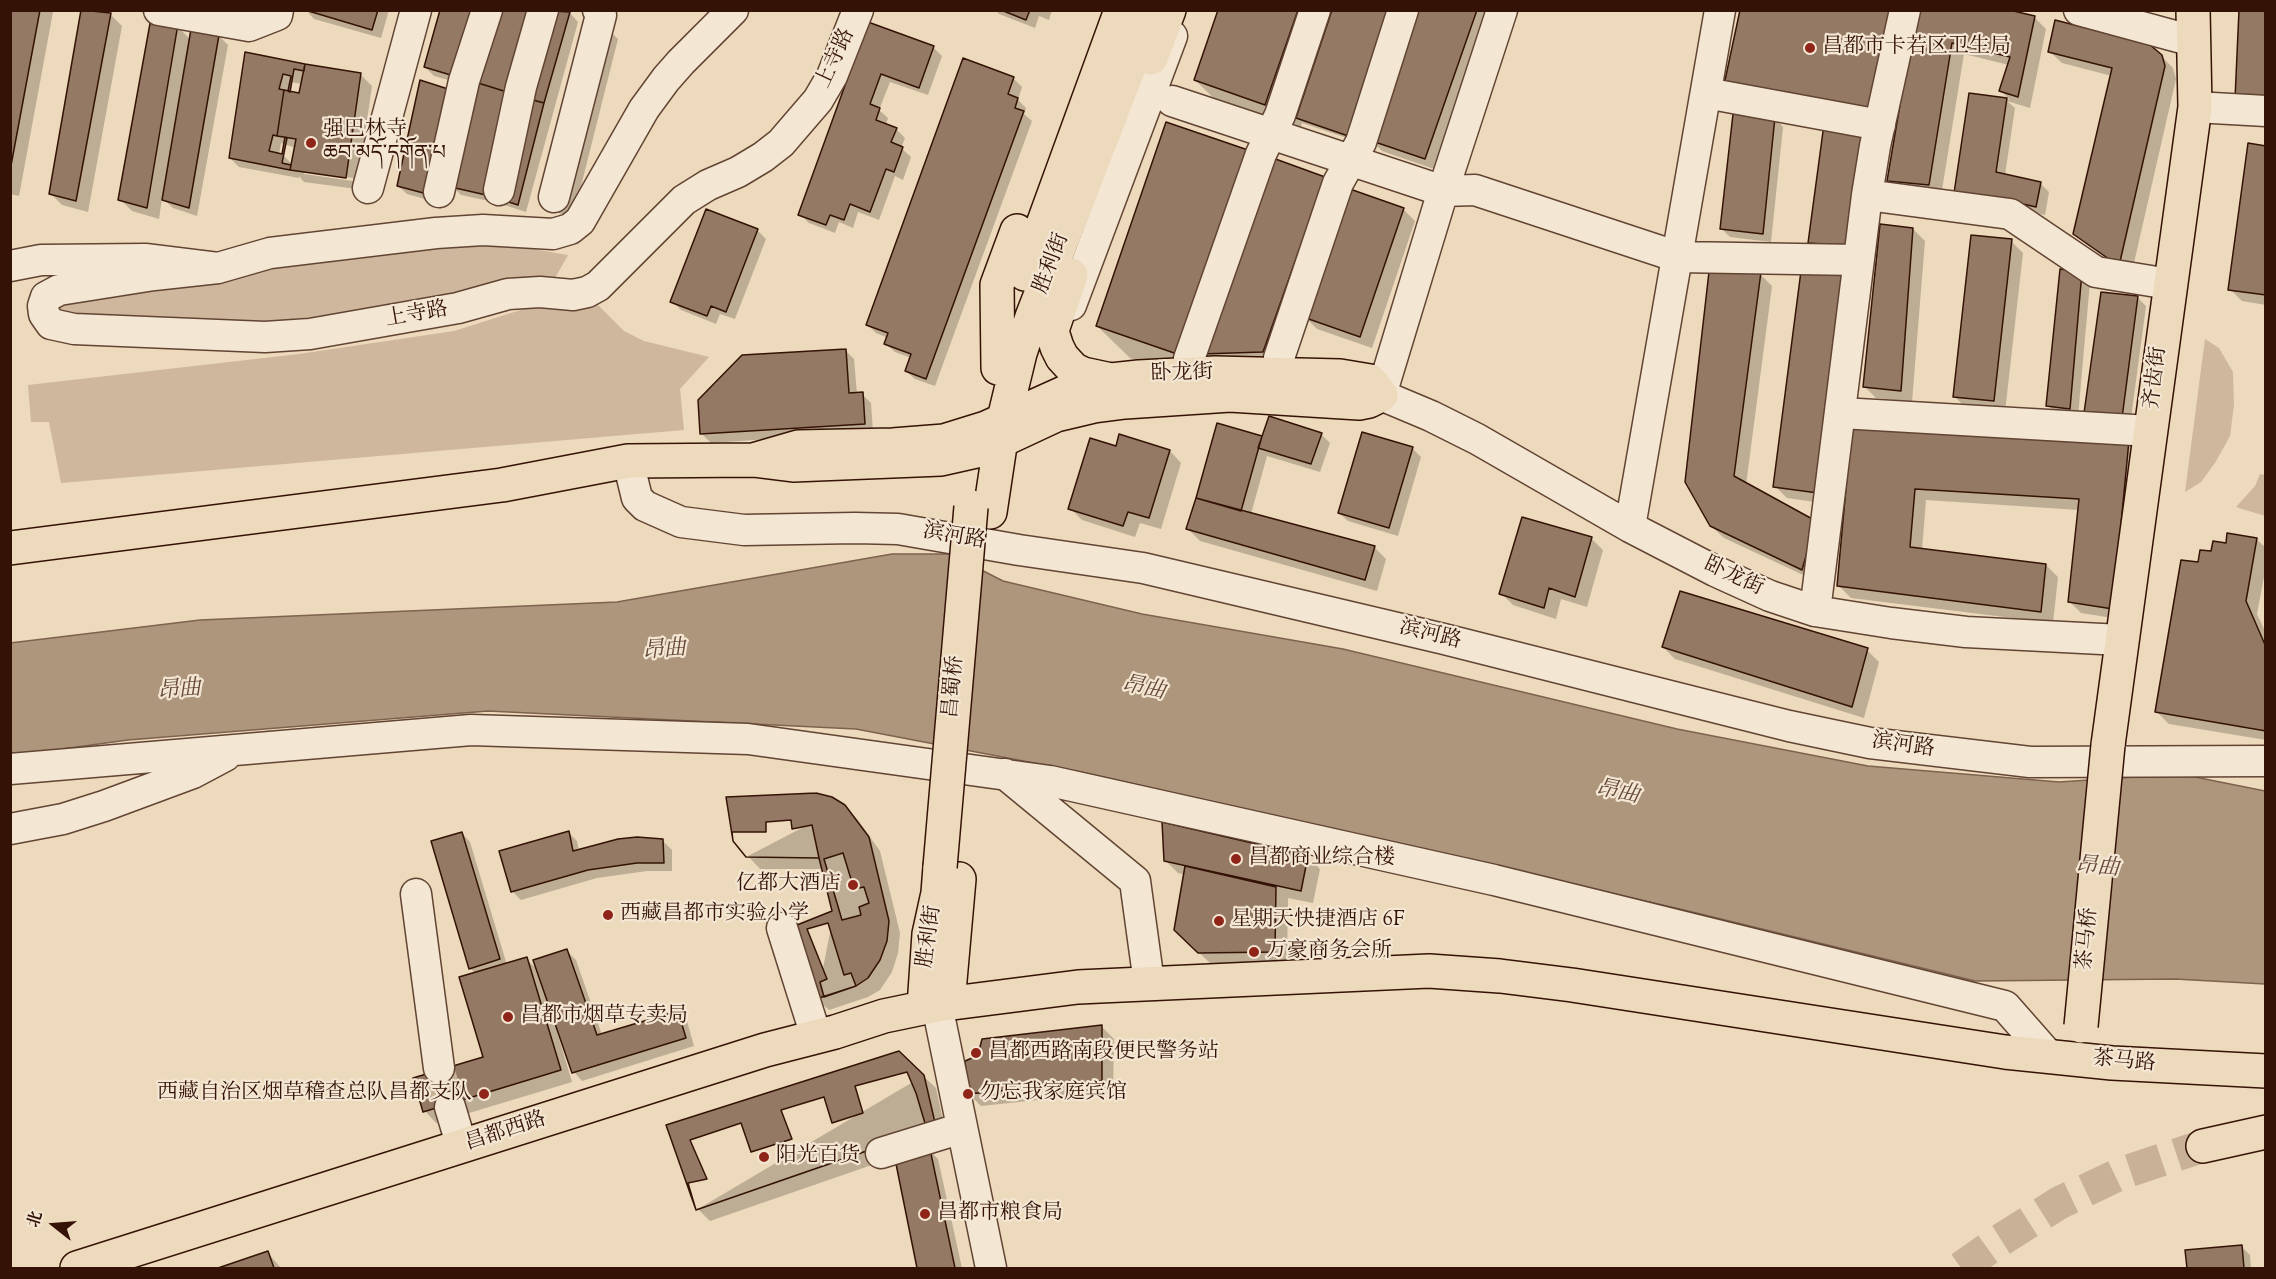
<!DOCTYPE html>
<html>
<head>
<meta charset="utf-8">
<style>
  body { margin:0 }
  #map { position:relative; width:2276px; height:1279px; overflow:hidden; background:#edd9bb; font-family:"Sorts Mill Goudy","Noto Serif SC",serif }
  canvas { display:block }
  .frame { position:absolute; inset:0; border:12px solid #341306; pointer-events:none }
  .north { position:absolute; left:24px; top:1195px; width:60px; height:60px; -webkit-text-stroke:4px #f3e6d3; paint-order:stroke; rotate:287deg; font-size:16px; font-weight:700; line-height:24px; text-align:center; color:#341306 }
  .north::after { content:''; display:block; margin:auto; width:21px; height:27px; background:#341306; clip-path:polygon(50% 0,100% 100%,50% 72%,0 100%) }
</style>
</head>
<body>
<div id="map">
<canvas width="2276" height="1279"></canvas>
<div class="frame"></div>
<div class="north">北</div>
</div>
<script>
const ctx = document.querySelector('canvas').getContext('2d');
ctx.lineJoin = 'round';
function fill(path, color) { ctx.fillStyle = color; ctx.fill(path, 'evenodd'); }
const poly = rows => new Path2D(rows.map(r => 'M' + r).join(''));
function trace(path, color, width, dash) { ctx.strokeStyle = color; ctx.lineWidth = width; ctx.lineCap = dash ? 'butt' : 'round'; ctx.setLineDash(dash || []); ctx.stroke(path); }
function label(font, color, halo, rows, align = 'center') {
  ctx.font = font + ' "Sorts Mill Goudy","Noto Serif SC","Noto Serif Tibetan",serif'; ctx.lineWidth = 4.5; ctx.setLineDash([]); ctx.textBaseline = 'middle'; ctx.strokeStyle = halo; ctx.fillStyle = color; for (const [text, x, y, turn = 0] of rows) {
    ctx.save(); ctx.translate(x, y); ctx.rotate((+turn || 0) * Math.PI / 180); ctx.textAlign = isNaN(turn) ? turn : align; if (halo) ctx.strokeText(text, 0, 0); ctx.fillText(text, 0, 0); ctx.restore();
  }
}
fill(poly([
  [474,246,527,248,568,255,554,280,372,311,274,321,234,323,79,320,59,311,61,304,176,288,234,273,427,250],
  [598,305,624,331,644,341,709,357,680,389,684,430,61,483,49,422,31,422,28,385,299,354,454,331,530,307,577,309],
  [2205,339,2219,348,2233,372,2234,405,2230,436,2215,463,2201,482,2185,492],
  [2260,474,2265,475,2265,516,2236,507,2255,486]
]), '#ceb79c');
const water = poly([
  [892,554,950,554,1003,581,1142,614,1343,649,1677,729,1868,766,2059,782,2180,774,2265,791,2265,984,2175,979,1975,981,1684,910,1086,773,856,729,488,711,128,740,11,756,10,643,200,620,617,602,892,554]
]);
fill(water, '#ae967d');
trace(water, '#7d624d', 1.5);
fill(poly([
  [10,10,53,12,19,196,10,194],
  [83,10,110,14,122,26,88,212,62,205,50,193],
  [306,10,389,10,381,38,314,19],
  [441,10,463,84,434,76,425,67],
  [499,10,562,10,570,13,578,22,526,212,498,203,461,195,453,187],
  [995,10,1052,10,1049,20,1039,16,1035,28,999,14],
  [1219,10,1400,10,1356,141,1302,123,1298,136,1228,112,1195,80],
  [1415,10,1493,10,1437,170,1382,151,1370,139],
  [1916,14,2034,17,2046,29,2030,108,2007,101,2015,108,2005,175,2040,183,2049,192,2045,215,2002,206,1971,94,2010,100,2000,90,2009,65,1964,54,1941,196,1901,192,1889,180],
  [583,23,609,30,618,39,573,218,546,209,538,200],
  [869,24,933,47,942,56,928,95,890,82,879,110,888,118,886,125,896,129,905,138,901,148,911,157,903,180,895,176,879,220,858,212,853,228,839,222,835,233,809,223,800,214],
  [177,26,191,40,219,36,228,45,197,216,173,208,162,198,159,219,132,211,120,199],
  [2050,52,2161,56,2173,68,2176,79,2131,276,2087,245,2075,233,2112,76,2062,63],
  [247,54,360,74,372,86,357,189,304,182,299,176,299,178,239,167,230,158],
  [291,82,302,84,300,95,289,93],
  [281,143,296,148,293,165,283,155,279,154],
  [304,171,353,178,353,181,304,174],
  [1013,78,1022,87,1018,100,1026,108,1024,114,1032,121,935,386,915,379,906,371,911,358,895,352,886,344,888,338,876,333,867,324],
  [447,91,436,202,407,194,398,186],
  [1775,118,1783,127,1771,242,1730,237,1721,228],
  [2266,148,2266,305,2242,301,2230,289],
  [1324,178,1269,357,1219,358,1210,386,1130,358,1097,326],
  [1403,209,1415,221,1372,348,1317,329,1305,317],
  [1913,229,1925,241,1912,402,1876,398,1864,386],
  [757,230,766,239,735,319,720,314,716,324,681,310,672,301],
  [2011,241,2023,253,2005,412,1966,408,1954,396],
  [2061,270,2090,282,2078,417,2057,414,2048,405],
  [1802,273,1829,504,1787,498,1775,486],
  [1760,274,1772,286,1746,485,1815,523,1814,580,1724,538,1711,526],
  [2137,297,2146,306,2130,426,2095,421],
  [845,350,854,359,857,394,862,394,871,403,873,432,711,443,702,434],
  [1854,423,2128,441,2140,453,2125,620,2081,613,2069,601,2079,510,1926,500,1922,550,2046,565,2058,577,2053,623,1851,598,1839,586],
  [1218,425,1263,437,1321,434,1330,443,1320,472,1267,456,1251,514,1374,547,1386,559,1377,591,1200,541,1188,529],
  [1117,448,1170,451,1181,463,1161,529,1140,523,1135,537,1082,520,1070,508],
  [1412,448,1421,457,1398,536,1348,521,1339,513],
  [1591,538,1603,550,1587,607,1561,599,1556,619,1513,605,1501,593],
  [2256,539,2266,548,2266,566,2257,614,2266,633,2266,740,2169,724,2157,712,2199,564,2213,553],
  [1663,647,1867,650,1879,662,1864,718,1675,659],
  [844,806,857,819,880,851,900,933,898,953,892,972,880,990,868,997,829,1010,817,999,834,912,823,869,760,869,748,856],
  [568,832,577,841,579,851,663,841,672,850,672,871,647,871,597,878,521,900,512,891],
  [462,833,470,842,507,965,526,959,539,971,567,951,576,960,602,1035,678,1013,687,1021,694,1046,582,1081,574,1072,557,1025,555,1025,572,1082,436,1123,425,1111,485,1058,476,974,470,968],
  [1308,857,1320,869,1313,903,1288,898,1287,963,1212,965,1175,930,1185,875,1178,873,1166,861],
  [1102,1027,1114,1039,1113,1092,981,1106,969,1094],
  [923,1076,936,1088,947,1139,710,1221,698,1209],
  [930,1151,938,1159,962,1268,919,1268,896,1160],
  [2241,1246,2250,1255,2251,1268,2188,1268,2186,1251],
  [268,1253,281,1268,223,1268]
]), '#0003');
const building = poly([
  [10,10,40,10,10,171,10,10],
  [81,10,111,13,76,201,49,194,81,10],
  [305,10,378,10,372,30,305,10],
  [440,10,472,10,454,76,424,67,440,10],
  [498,10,530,10,507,92,475,82,498,10],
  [535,10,570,12,544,103,511,94,535,10],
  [1001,10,1030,10,1026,20,1001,10],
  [1218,10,1298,10,1265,105,1194,80,1218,10],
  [1332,10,1393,10,1351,137,1296,118,1332,10],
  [1414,10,1477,10,1425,159,1369,140,1414,10],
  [1740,10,1895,10,1873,116,1724,85,1740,10],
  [1916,10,2009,10,2035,16,2018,97,1999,91,2010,57,1952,43,1929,185,1887,181,1916,10],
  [2239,10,2266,10,2266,101,2235,99,2239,10],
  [151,18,178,24,147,208,118,200,151,18],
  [2055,20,2149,44,2162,55,2165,66,2119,266,2073,234,2112,68,2048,52,2055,20],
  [868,22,934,46,919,88,881,74,870,104,880,108,876,120,897,128,891,142,903,147,894,172,886,169,870,212,850,204,844,220,830,215,826,225,798,215,868,22],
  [191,29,219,35,189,208,162,200,191,29],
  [245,52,305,64,304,71,294,69,290,92,288,91,291,76,283,74,279,89,284,90,277,136,273,135,269,151,282,154,285,137,287,138,282,163,291,165,290,170,229,158,245,52],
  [963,58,1014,77,1008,94,1018,98,1015,108,1024,111,926,379,905,371,911,354,884,344,888,333,866,325,963,58],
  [305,64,361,73,346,178,290,170,296,139,277,136,284,90,299,93,305,64],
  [420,80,448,89,427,194,397,186,420,80],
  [475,82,507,92,486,195,451,187,475,82],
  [1969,93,2007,98,1996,172,2041,182,2036,207,1992,197,1954,193,1969,93],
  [511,94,544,103,518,205,487,195,511,94],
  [1733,114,1775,117,1763,234,1720,229,1733,114],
  [1166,122,1248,150,1177,354,1096,326,1166,122],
  [1824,124,1864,130,1849,246,1808,243,1824,124],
  [2248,143,2266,146,2266,295,2228,290,2248,143],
  [1270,157,1325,177,1263,352,1201,354,1270,157],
  [1347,188,1404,208,1360,337,1303,317,1347,188],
  [706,209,758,229,726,312,711,306,707,316,670,302,706,209],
  [1880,224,1913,228,1901,391,1863,387,1880,224],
  [1971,235,2012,239,1994,401,1953,397,1971,235],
  [1710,263,1761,272,1734,476,1816,521,1802,570,1710,526,1685,482,1710,263],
  [2060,269,2082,272,2070,409,2046,406,2060,269],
  [1801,271,1844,274,1818,493,1773,487,1801,271],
  [2101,292,2138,296,2122,418,2084,413,2101,292],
  [846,349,849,393,863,392,865,424,700,434,698,400,742,355,846,349],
  [1269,416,1322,433,1311,464,1258,448,1269,416],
  [1852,422,2129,440,2113,609,2068,602,2079,499,1915,489,1910,547,2046,564,2041,612,1837,586,1852,422],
  [1217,423,1262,436,1241,511,1196,498,1217,423],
  [1362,432,1413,447,1389,528,1338,513,1362,432],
  [1119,434,1170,450,1149,518,1128,512,1123,526,1068,509,1090,438,1116,446,1119,434],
  [1196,498,1375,546,1365,580,1186,529,1196,498],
  [1522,517,1592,537,1575,597,1549,588,1544,608,1499,594,1522,517],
  [2227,533,2257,538,2246,601,2266,647,2266,731,2155,712,2181,560,2198,562,2200,550,2211,551,2213,541,2226,543,2227,533],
  [1680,591,1868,648,1852,707,1662,647,1680,591],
  [816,793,832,797,845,805,869,837,889,921,887,941,880,960,868,978,856,986,816,999,792,927,832,911,819,858,746,857,733,841,726,797,816,793],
  [791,820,792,829,812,825,819,858,746,857,733,841,732,832,766,832,766,822,791,820],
  [1162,822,1308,856,1301,891,1164,861,1162,822],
  [569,831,573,851,618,839,637,837,663,839,664,863,637,863,588,870,511,892,499,851,569,831],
  [462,832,500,959,469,969,431,841,462,832],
  [843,853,854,889,864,887,869,903,859,907,861,915,842,920,824,859,843,853],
  [1185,866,1276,887,1275,952,1198,953,1174,930,1185,866],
  [828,923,844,975,851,973,856,986,824,997,820,982,827,979,807,929,828,923],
  [567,949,597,1035,678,1011,686,1038,572,1073,533,960,567,949],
  [527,957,561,1070,423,1112,413,1078,483,1057,459,977,527,957],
  [1102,1025,1102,1081,968,1094,965,1061,972,1058,980,1047,982,1039,1102,1025],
  [899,1051,924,1075,936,1127,696,1210,666,1125,899,1051],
  [907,1072,916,1093,927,1130,696,1210,688,1183,707,1179,690,1140,741,1123,751,1152,792,1139,781,1110,824,1097,832,1123,863,1113,855,1086,907,1072],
  [930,1149,955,1268,917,1268,895,1159,930,1149],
  [2242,1245,2244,1268,2187,1268,2185,1250,2242,1245],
  [268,1251,274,1268,218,1268,268,1251]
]);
fill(building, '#947a64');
trace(building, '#341306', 1.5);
trace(poly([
  [439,1068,450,1107]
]), '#c8b197', 30, [30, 15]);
trace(poly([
  [1961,1268,1999,1241,2059,1203,2122,1173,2203,1146]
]), '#c8b197', 33, [33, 16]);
const minor = poly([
  [159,10,249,26,277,15,278,10],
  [1502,10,1443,191,1381,395,1431,416,1477,439,1630,527,1715,571,1770,596,1815,611,1891,623,1966,632,2121,640],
  [2079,10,2193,41],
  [1706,93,1880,125],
  [1172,101,1443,191,1475,190,1678,257,1858,260],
  [2195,107,2266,111],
  [368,188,416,10],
  [499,190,521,87,543,10],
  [439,192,464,81,487,10],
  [1867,195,2010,214,2096,272,2169,284],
  [554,197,601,15,598,10],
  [10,266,41,260,145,259,218,268,270,253,436,233,483,230,553,234,570,229,580,221,644,109,666,79,681,62,733,10],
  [218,268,154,275,59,290,46,297,43,306,44,314,51,324,74,329,265,337,310,334,458,308,508,294,540,292,573,295,587,292,598,286,684,200,708,185,738,172,763,157,781,143,818,100,832,76,858,10],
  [1071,305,1172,36],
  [1279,358,1338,183,1361,142,1403,10],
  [1189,359,1261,154,1280,115,1315,10],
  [1841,413,2151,431],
  [628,461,637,498,645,506,681,522,744,530,855,528,898,529,1019,550,1143,568,1444,639,1789,726,1870,743,2030,762,2266,761],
  [1630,527,1720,10],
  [1815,611,1867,195,1875,146,1905,10],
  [10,769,471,730,748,739,1050,781,1494,880,2005,1006,2049,1056],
  [1005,774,1135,881,1149,983],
  [10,829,63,819,104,806,193,773,225,756],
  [416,894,439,1068],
  [782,928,816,1036],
  [937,1005,991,1268],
  [450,1107,462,1147],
  [881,1153,962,1128]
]);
const major = poly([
  [1151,58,1169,10],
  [1025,274,1119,16],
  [1046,313,1057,347,1062,357,1073,369,1083,374,1111,380],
  [1051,333,1071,275],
  [998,368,997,285,1017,231],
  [990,512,1004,419,1020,353,1032,317,1146,24],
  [10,548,502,485,628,461,753,460,793,465,941,459,981,450,1056,415,1094,406,1125,402,1230,395,1359,403,1369,401,1381,395,1370,381,1340,376,1215,373,1139,377,1111,380,1077,387,986,428,944,441,893,445,798,447,753,460],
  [2108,745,2195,107,2193,10],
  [948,1003,959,879],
  [924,1007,929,934,938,893,940,867],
  [77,1268,765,1050,835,1032,884,1016,937,1005,1078,987,1429,971,1500,976,1572,985,2005,1052,2112,1063,2266,1071]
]);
const highway = poly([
  [2203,1146,2266,1132]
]);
trace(minor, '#624433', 33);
trace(major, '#341306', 36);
trace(highway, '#341306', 36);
trace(minor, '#f3e6d3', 30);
trace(major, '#edd9bb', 33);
trace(highway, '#edd9bb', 33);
const majorBridge = poly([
  [940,867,971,507],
  [2081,1026,2108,745]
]);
trace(majorBridge, '#341306', 36, []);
trace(majorBridge, '#edd9bb', 33);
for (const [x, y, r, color] of [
  [1810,48,6,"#8f2418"],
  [311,143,6,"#8f2418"],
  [1236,859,6,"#8f2418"],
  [853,885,6,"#8f2418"],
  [608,915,6,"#8f2418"],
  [1219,921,6,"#8f2418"],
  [1254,952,6,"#8f2418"],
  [508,1017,6,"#8f2418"],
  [976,1053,6,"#8f2418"],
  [484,1094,6,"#8f2418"],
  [968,1094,6,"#8f2418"],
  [764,1157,6,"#8f2418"],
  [925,1214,6,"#8f2418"]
]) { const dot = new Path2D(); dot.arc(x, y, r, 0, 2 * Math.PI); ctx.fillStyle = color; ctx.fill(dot); trace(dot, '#f3e6d3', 2); }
label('21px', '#341306', '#f3e6d3', [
  ["昌都市卡若区卫生局",1822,48],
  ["强巴林寺",323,131],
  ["ཆབ་མདོ་དགོན་པ",323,155],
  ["昌都商业综合楼",1248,859],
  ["亿都大酒店",841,885,"right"],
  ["西藏昌都市实验小学",620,915],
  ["星期天快捷酒店 6F",1231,921],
  ["万豪商务会所",1266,952],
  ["昌都市烟草专卖局",520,1017],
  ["昌都西路南段便民警务站",988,1053],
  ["西藏自治区烟草稽查总队昌都支队",472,1094,"right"],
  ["勿忘我家庭宾馆",980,1094],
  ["阳光百货",776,1157],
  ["昌都市粮食局",937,1214]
], 'left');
label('21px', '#341306', '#f3e6d3', [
  ["上寺路",837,59,-65],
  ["胜利街",1053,264,-69],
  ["上寺路",417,316,-10],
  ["卧龙街",1182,375,-2],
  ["齐齿街",2157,378,-83],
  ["滨河路",954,538,10],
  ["卧龙街",1733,578,25],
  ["滨河路",1430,636,14],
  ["昌蜀桥",955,687,-85],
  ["滨河路",1903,747,8],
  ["胜利街",931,937,-82],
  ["茶马桥",2089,939,-85],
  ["茶马路",2124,1063,5],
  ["昌都西路",506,1133,-18]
]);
label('italic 22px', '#654736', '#f3e6d3', [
  ["昂曲",664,652,-5],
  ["昂曲",1143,690,12],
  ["昂曲",179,692,-5],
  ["昂曲",1617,794,12],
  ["昂曲",2097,869,5]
]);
</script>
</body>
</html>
